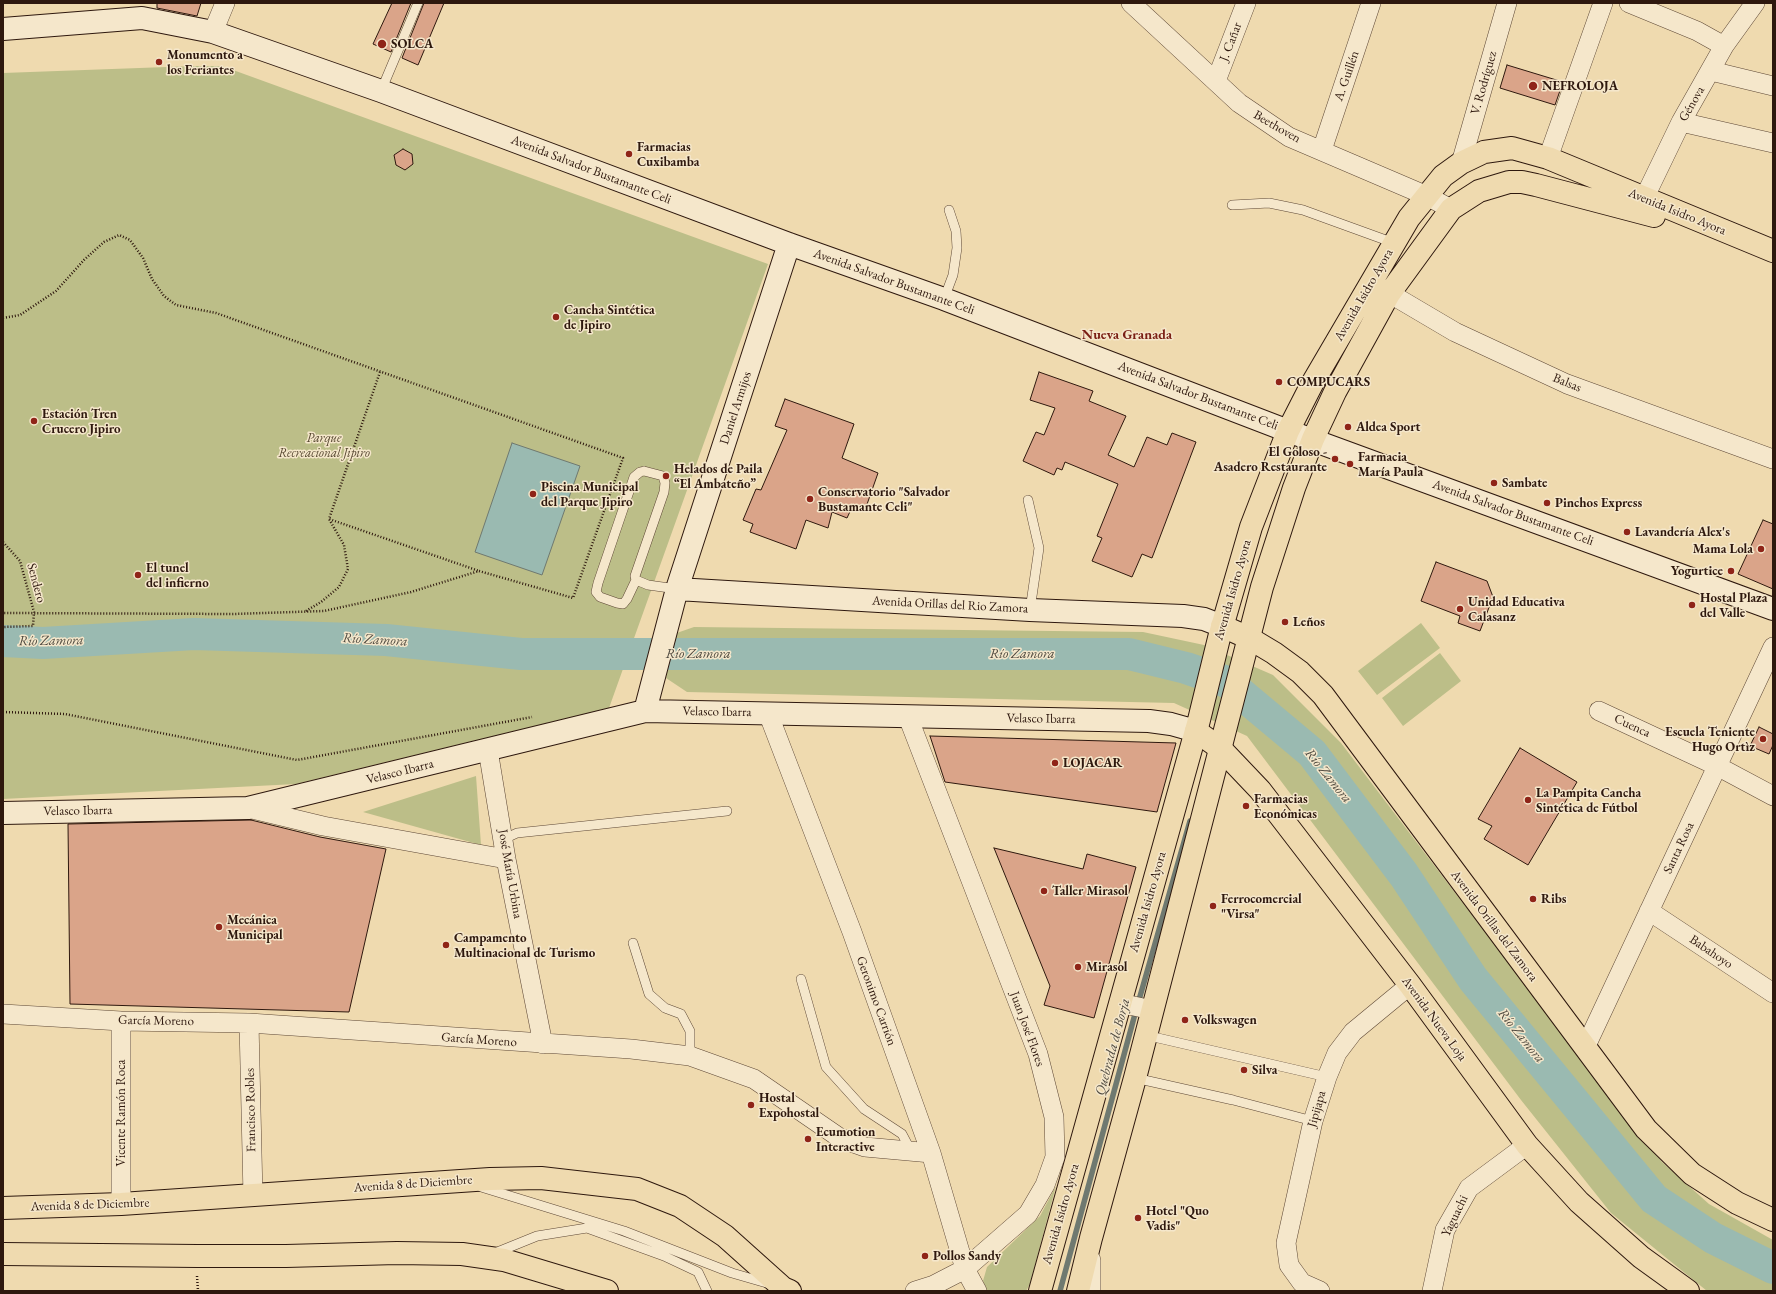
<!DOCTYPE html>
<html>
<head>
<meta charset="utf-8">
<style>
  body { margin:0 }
  #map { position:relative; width:1776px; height:1294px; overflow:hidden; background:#efdaaf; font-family:"EB Garamond",serif }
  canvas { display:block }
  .frame { position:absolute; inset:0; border:4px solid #2e180e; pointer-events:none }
</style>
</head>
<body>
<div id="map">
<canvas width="1776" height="1294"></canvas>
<div class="frame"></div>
</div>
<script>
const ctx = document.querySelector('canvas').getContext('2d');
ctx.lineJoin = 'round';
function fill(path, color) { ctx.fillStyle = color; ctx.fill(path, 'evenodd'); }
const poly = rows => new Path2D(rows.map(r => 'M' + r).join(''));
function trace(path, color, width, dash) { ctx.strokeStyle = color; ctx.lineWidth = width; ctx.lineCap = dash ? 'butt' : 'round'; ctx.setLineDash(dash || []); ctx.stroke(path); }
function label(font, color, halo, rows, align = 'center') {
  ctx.font = font + ' "EB Garamond",serif'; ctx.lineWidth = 3; ctx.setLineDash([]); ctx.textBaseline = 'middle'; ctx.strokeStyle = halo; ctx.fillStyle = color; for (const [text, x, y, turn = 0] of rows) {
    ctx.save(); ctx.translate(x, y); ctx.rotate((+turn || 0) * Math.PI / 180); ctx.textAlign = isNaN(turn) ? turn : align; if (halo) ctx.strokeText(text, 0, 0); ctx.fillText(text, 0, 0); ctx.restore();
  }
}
fill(poly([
  [194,66,222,66,768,264,609,708,296,784,3,799,3,73],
  [1421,623,1440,648,1377,695,1358,671],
  [694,627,1143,632,1204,645,1273,675,1341,743,1593,1074,1662,1162,1709,1204,1773,1240,1773,1291,1707,1291,1611,1213,1521,1100,1247,736,1174,703,687,692,666,678,671,635],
  [1440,653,1461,681,1403,726,1382,698],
  [476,776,481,845,363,812],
  [1056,1186,1030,1284,1026,1291,987,1291,983,1281,987,1267,1040,1216]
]), '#bcbe88');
const water = poly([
  [512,443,580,466,542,575,475,552,512,443]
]);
fill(water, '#9abab1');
trace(water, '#6f7970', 1);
trace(poly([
  [1060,1291,1135,1014,1190,821]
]), '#6f7970', 5.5);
trace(poly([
  [3,641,43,643,194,634,386,640,521,654,1129,654,1186,668,1227,682,1312,753,1404,875,1473,979,1654,1199,1713,1238,1773,1268]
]), '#9abab1', 32);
const building = poly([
  [157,3,201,3,197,16,157,8,157,3],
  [392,3,411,3,391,52,373,44,392,3],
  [424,3,444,3,418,65,402,58,424,3],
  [1507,65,1563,82,1555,105,1500,88,1507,65],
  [403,149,412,154,413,164,405,170,396,165,394,155,403,149],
  [1039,372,1093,391,1089,401,1126,416,1108,455,1134,467,1147,437,1167,445,1172,433,1196,442,1152,558,1142,554,1132,577,1092,561,1102,538,1097,536,1118,484,1065,462,1062,470,1057,468,1054,475,1023,461,1036,432,1044,435,1055,408,1030,400,1039,372],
  [785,399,854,424,842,458,878,473,865,510,853,505,847,518,832,512,828,528,806,520,796,549,750,532,753,524,743,520,756,489,761,490,787,430,775,426,785,399],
  [1763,520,1773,524,1773,589,1738,574,1763,520],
  [1436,562,1487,581,1493,597,1480,631,1458,623,1460,616,1421,601,1436,562],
  [1759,727,1773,734,1773,745,1769,754,1750,746,1759,727],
  [930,736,1176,743,1157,812,945,782,930,736],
  [1520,748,1577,782,1528,865,1484,839,1492,826,1478,819,1520,748],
  [251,820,320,837,386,849,349,1012,70,1004,68,824,251,820],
  [994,848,1083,869,1087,854,1136,867,1094,1018,1044,1005,1050,986,994,848]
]);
fill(building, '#daa489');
trace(building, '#2e180e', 1);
const lane = poly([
  [381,91,418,3],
  [1232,205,1269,203,1303,210,1394,243],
  [944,299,953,275,957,248,956,231,949,210],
  [644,471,663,476,665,483,664,492,635,576,636,580,627,599,623,604,617,603,600,597,596,592,598,583,634,477,640,472,644,471],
  [1028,500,1039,548,1030,610],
  [636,580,648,585,677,589],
  [504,839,517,833,727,811],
  [633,943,649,994,665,1008,681,1014,690,1031,690,1056],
  [801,979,826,1067,864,1109,902,1134,911,1151],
  [1145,1035,1327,1077],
  [1135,1078,1233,1100,1313,1121],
  [481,1187,624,1231,732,1273,770,1284],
  [495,1253,537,1236,587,1228,664,1256,698,1272,707,1291]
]);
const street = poly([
  [1131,3,1239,103,1289,137,1427,196,1451,209],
  [1629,3,1697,31,1724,46],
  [213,32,225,3],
  [1711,71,1773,86],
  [1216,81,1246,3],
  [1681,122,1773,143],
  [1322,150,1371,3],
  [1548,158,1603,3],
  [1461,163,1507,3],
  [1638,211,1681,122,1724,46,1755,3],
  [1377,286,1455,332,1567,384,1773,459],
  [1599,711,1717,766,1773,796],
  [768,713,852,932,931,1153,965,1269,977,1291],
  [908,717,1038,1054,1054,1117,1055,1157,1045,1185,1028,1214,965,1269,934,1285,915,1291],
  [488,750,506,859,543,1044],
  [248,808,323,826,506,859],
  [1649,911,1773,993],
  [1120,1003,1152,1010],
  [3,1014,121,1021,249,1023,631,1049,690,1056,754,1079,840,1138,865,1147,931,1153],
  [121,1021,121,1204],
  [249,1023,253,1196],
  [1585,1048,1773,647],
  [1091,1260,1091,1291],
  [1320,1291,1302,1283,1289,1265,1286,1243,1313,1121,1327,1077,1337,1053,1353,1032,1410,985],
  [1432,1291,1445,1230,1469,1188,1527,1145]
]);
const secondary = poly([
  [3,29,142,18,213,32,381,91,789,244,944,299,1288,431,1773,609],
  [677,589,1030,610,1183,616,1204,619,1222,626],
  [645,711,677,589,789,244],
  [3,813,248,808,645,711,1149,721,1171,724,1196,731]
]);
const primary = poly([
  [1222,626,1249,638,1274,653,1300,672,1323,695,1646,1129,1692,1174,1737,1203,1773,1220],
  [1196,731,1221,749,1260,790,1410,985,1527,1145,1579,1202,1641,1257,1688,1291]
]);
const highway = poly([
  [3,1208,121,1204,490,1179,541,1178,637,1189,680,1206,725,1236,783,1288,790,1291],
  [3,1254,197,1256,286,1256,397,1253,462,1254,504,1260,607,1291],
  [1040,1291,1199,720,1220,634,1251,527,1288,431,1313,382,1409,218,1443,176,1461,163,1484,152,1512,148,1548,158,1773,251],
  [1078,1291,1091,1238,1135,1078,1262,587,1294,488,1313,439,1335,392,1389,294,1451,209,1479,191,1509,182,1522,182,1536,185,1654,216]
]);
trace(lane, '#5e4836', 10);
trace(street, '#5e4836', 20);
trace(secondary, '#2e180e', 24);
trace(primary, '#2e180e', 24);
trace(highway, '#2e180e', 24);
trace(poly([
  [3,318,20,315,56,291,84,260,104,242,119,235,130,240,143,258,152,279,164,296,176,305,216,313,623,458,573,598,479,571,411,592,324,611,233,614,3,613],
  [380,372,329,519,479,571],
  [3,542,20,561,34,612,33,626,3,627],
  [306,611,321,602,339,587,348,569,344,545,329,519],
  [3,712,65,714,297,760,532,717],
  [197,1276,198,1291]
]), '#2e180e', 2.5, [1, 2]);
trace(lane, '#f5e7cb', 9);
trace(street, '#f5e7cb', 19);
trace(secondary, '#f5e7cb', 22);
trace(primary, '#efdaaf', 22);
trace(highway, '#efdaaf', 22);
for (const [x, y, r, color] of [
  [382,44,5,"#8f2418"],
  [159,62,4,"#8f2418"],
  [1533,86,5,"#8f2418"],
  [629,154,4,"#8f2418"],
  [556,317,4,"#8f2418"],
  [1279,382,4,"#8f2418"],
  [34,421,4,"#8f2418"],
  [1348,427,4,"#8f2418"],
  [1335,459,4,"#8f2418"],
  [1350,464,4,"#8f2418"],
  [666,476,4,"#8f2418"],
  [1494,483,4,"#8f2418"],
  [533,494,4,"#8f2418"],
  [810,499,4,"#8f2418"],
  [1547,503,4,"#8f2418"],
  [1627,532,4,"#8f2418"],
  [1761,549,4,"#8f2418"],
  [1731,571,4,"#8f2418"],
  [138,575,4,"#8f2418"],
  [1692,605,4,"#8f2418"],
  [1460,609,4,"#8f2418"],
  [1285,622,4,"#8f2418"],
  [1763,739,4,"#8f2418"],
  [1055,763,4,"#8f2418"],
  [1528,800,4,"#8f2418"],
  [1246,806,4,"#8f2418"],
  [1044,891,4,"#8f2418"],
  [1533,899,4,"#8f2418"],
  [1213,906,4,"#8f2418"],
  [219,927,4,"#8f2418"],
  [446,945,4,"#8f2418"],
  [1078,967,4,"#8f2418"],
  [1185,1020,4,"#8f2418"],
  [1244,1070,4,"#8f2418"],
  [751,1105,4,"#8f2418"],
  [808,1139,4,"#8f2418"],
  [1138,1218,4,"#8f2418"],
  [925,1256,4,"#8f2418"]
]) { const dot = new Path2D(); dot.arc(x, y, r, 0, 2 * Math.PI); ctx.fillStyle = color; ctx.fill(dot); trace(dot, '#f5e7cb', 1.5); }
label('13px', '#2e180e', '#f5e7cb', [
  ["J. Cañar",1231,42,-69],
  ["A. Guillén",1347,76,-71],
  ["V. Rodríguez",1484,83,-74],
  ["Génova",1692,104,-60],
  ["Beethoven",1277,127,30],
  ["Avenida Salvador Bustamante Celi",591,170,21],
  ["Avenida Isidro Ayora",1677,212,22],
  ["Avenida Salvador Bustamante Celi",894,282,20],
  ["Avenida Isidro Ayora",1364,295,-60],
  ["Balsas",1567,383,22],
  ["Avenida Salvador Bustamante Celi",1198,396,21],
  ["Daniel Armijos",736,408,-72],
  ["Avenida Salvador Bustamante Celi",1513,513,20],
  ["Sendero",36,583,75],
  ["Avenida Isidro Ayora",1233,590,-74],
  ["Avenida Orillas del Rio Zamora",950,605,3],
  ["Velasco Ibarra",717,712,1],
  ["Velasco Ibarra",1041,719,1],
  ["Cuenca",1632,726,25],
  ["Velasco Ibarra",400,772,-14],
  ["Velasco Ibarra",78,811,-1],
  ["Santa Rosa",1679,848,-65],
  ["José María Urbina",510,874,80],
  ["Avenida Isidro Ayora",1148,902,-74],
  ["Avenida Orillas del Zamora",1494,926,53],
  ["Babahoyo",1711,952,34],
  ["Geronimo Carrión",876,1001,70],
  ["Avenida Nueva Loja",1434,1019,54],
  ["García Moreno",156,1021,1],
  ["Juan José Flores",1027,1029,70],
  ["García Moreno",479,1040,4],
  ["Jipijapa",1317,1109,-74],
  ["Francisco Robles",251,1110,-91],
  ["Vicente Ramón Roca",121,1113,-90],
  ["Avenida 8 de Diciembre",413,1184,-4],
  ["Avenida 8 de Diciembre",90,1205,-2],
  ["Avenida Isidro Ayora",1061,1214,-74],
  ["Yaguachi",1455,1216,-64]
]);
label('bold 13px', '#2e180e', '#f5e7cb', [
  ["SOLCA",391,44],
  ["Monumento a",167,55],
  ["los Feriantes",167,70],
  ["NEFROLOJA",1542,86],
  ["Farmacias",637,147],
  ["Cuxibamba",637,162],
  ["Cancha Sintética",564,310],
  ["de Jipiro",564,325],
  ["COMPUCARS",1287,382],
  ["Estación Tren",42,414],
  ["Crucero Jipiro",42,429],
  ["Aldea Sport",1356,427],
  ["El Goloso -",1327,452,"right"],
  ["Asadero Restaurante",1327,467,"right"],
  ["Farmacia",1358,457],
  ["María Paula",1358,472],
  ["Helados de Paila",674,469],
  ["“El Ambateño”",674,484],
  ["Sambate",1502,483],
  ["Piscina Municipal",541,487],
  ["del Parque Jipiro",541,502],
  ["Conservatorio \"Salvador",818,492],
  ["Bustamante Celi\"",818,507],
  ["Pinchos Express",1555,503],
  ["Lavandería Alex's",1635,532],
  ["Mama Lola",1753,549,"right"],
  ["El tunel",146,568],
  ["del infierno",146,583],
  ["Yogurtice",1723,571,"right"],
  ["Hostal Plaza",1700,598],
  ["del Valle",1700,613],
  ["Unidad Educativa",1468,602],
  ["Calasanz",1468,617],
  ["Leños",1293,622],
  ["Escuela Teniente",1755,732,"right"],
  ["Hugo Ortìz",1755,747,"right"],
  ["LOJACAR",1063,763],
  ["La Pampita Cancha",1536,793],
  ["Sintética de Fútbol",1536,808],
  ["Farmacias",1254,799],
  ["Económicas",1254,814],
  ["Taller Mirasol",1052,891],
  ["Ferrocomercial",1221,899],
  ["\"Virsa\"",1221,914],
  ["Ribs",1541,899],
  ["Mecánica",227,920],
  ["Municipal",227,935],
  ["Campamento",454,938],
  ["Multinacional de Turismo",454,953],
  ["Mirasol",1086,967],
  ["Volkswagen",1193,1020],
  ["Silva",1252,1070],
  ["Hostal",759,1098],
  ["Expohostal",759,1113],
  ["Ecumotion",816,1132],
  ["Interactive",816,1147],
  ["Hotel \"Quo",1146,1211],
  ["Vadis\"",1146,1226],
  ["Pollos Sandy",933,1256]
], 'left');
label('italic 13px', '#594a33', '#f5e7cb', [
  ["Parque",324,438],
  ["Recreacional Jipiro",324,453]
]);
label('bold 14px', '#7a1f14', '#f5e7cb', [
  ["Nueva Granada",1127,335]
]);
label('italic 14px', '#4e493f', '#f5e7cb', [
  ["Río Zamora",375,640,3],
  ["Río Zamora",51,641,-1],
  ["Río Zamora",698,654],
  ["Río Zamora",1022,654],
  ["Río Zamora",1328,776,51],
  ["Río Zamora",1521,1036,51],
  ["Quebrada de Borja",1113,1047,-75]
]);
</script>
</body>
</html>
